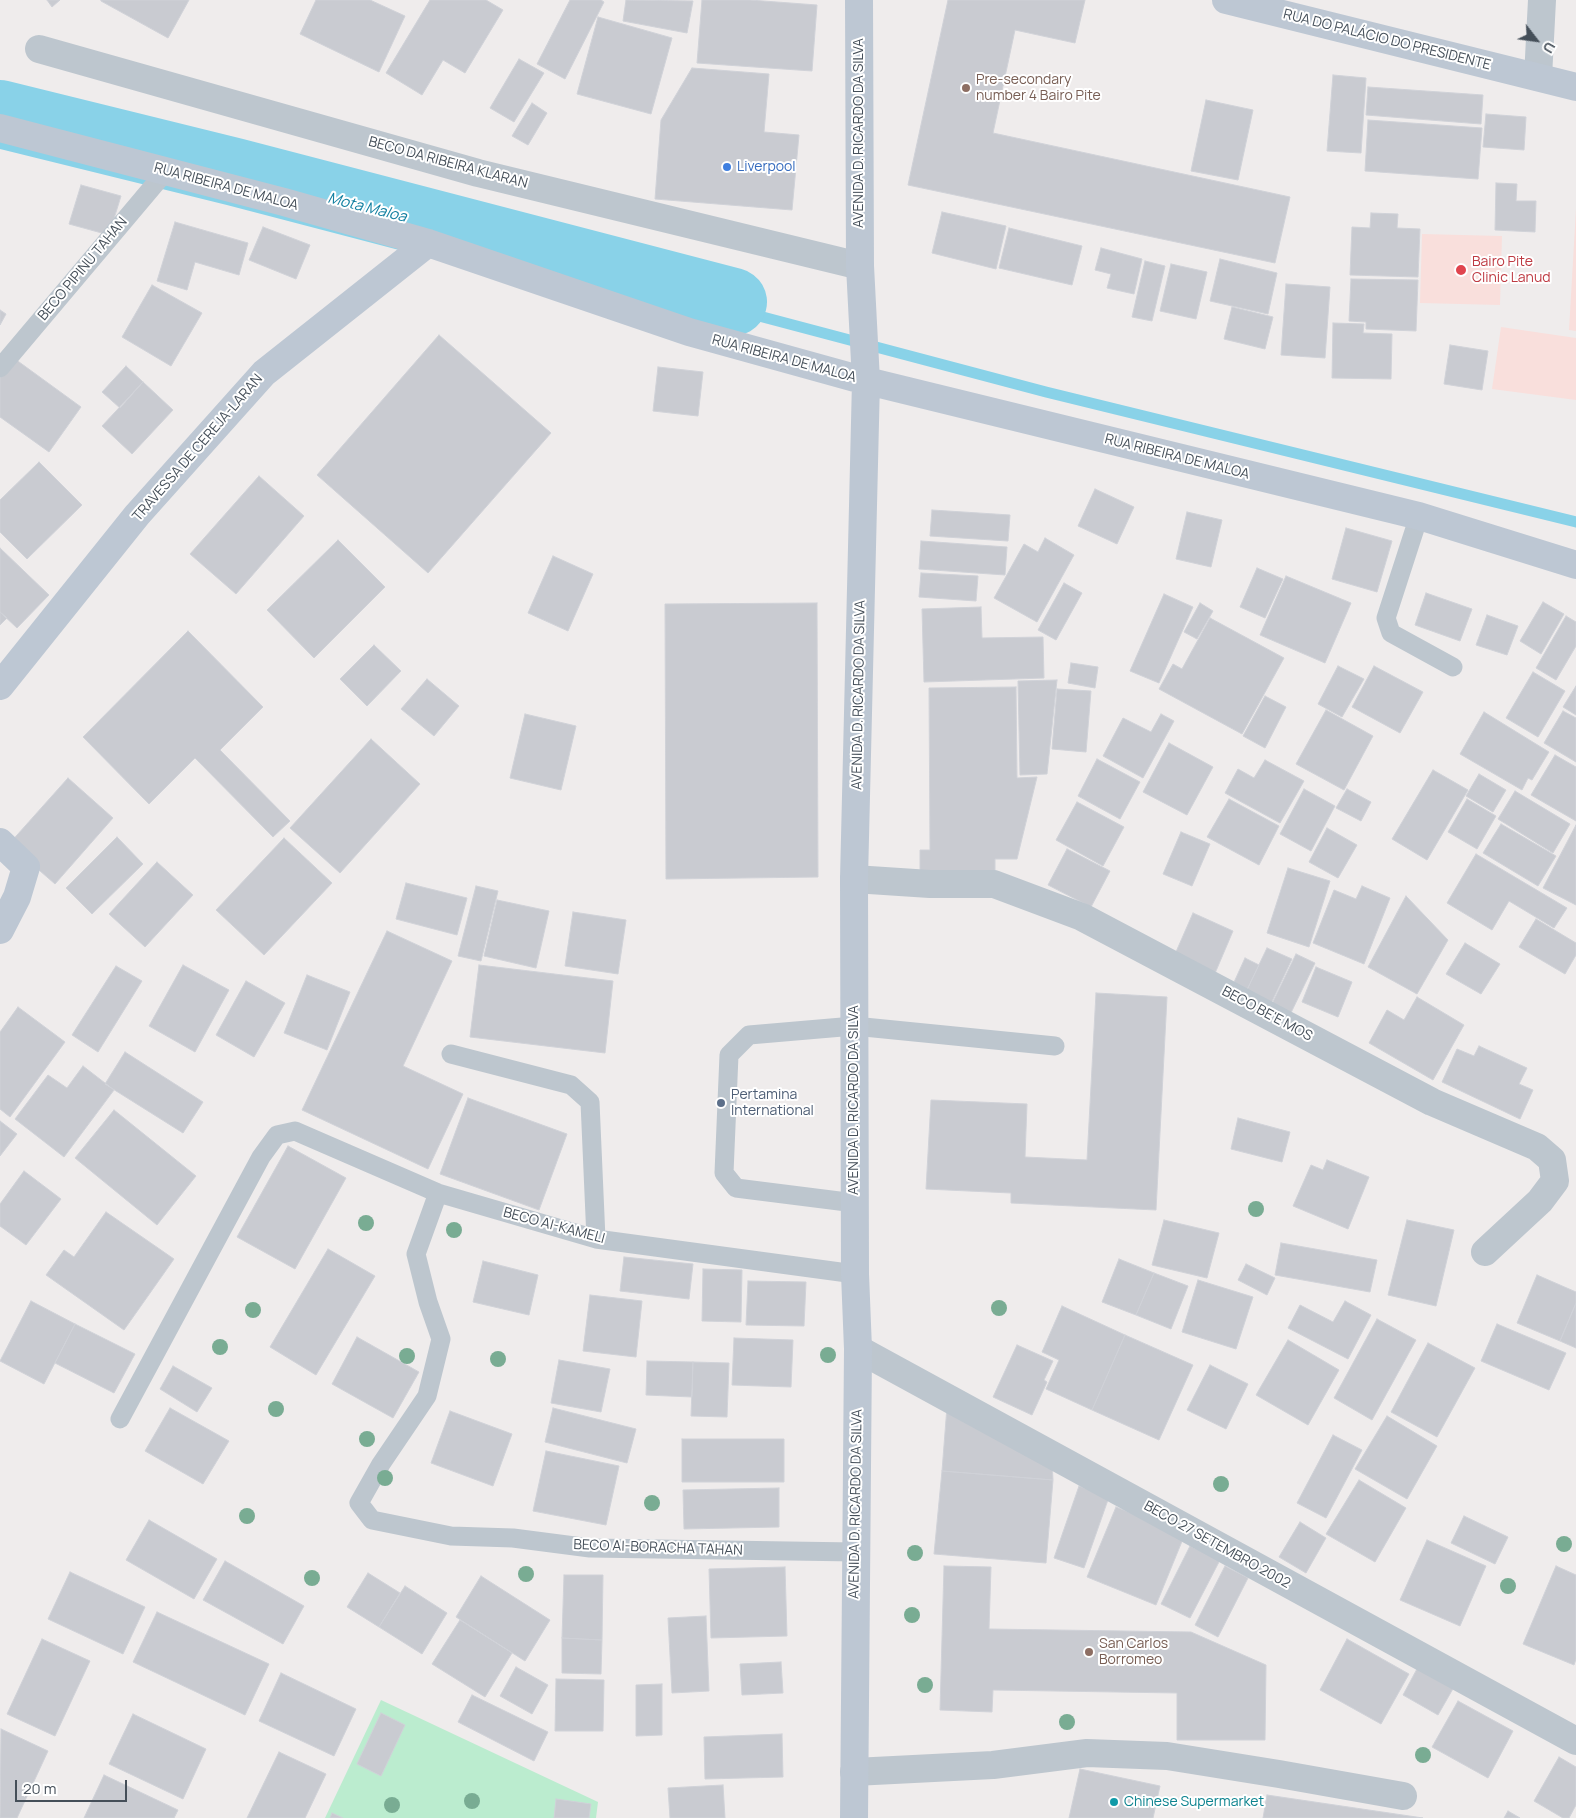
<!DOCTYPE html>
<html>
<head>
<meta charset="utf-8">
<style>
  body { margin:0 }
  #map { position:relative; width:1576px; height:1818px; overflow:hidden; background:#efecec; font-family:Manrope,sans-serif }
  canvas { display:block }
  .north { position:absolute; left:1511px; top:15px; width:50px; height:50px; -webkit-text-stroke:4px #fff; paint-order:stroke; rotate:120deg; font-size:14px; font-weight:700; line-height:20px; text-align:center; color:#454f59 }
  .north::after { content:''; display:block; margin:auto; width:18px; height:22px; background:#454f59; clip-path:polygon(50% 0,100% 100%,50% 72%,0 100%) }
  .scale { position:absolute; left:15px; top:1780px; width:112px; height:22px; box-sizing:border-box; border:2px solid #454f59; border-top:0; padding-left:6px; font-size:15px; line-height:18px; white-space:nowrap; color:#454f59; -webkit-text-stroke:4px #fff; paint-order:stroke }
</style>
</head>
<body>
<div id="map">
<canvas width="1576" height="1818"></canvas>
<div class="north">U</div>
<div class="scale">20 m</div>
</div>
<script>
const ctx = document.querySelector('canvas').getContext('2d');
ctx.lineJoin = 'round';
function fill(path, color) { ctx.fillStyle = color; ctx.fill(path, 'evenodd'); }
const poly = rows => new Path2D(rows.map(r => 'M' + r).join(''));
function trace(path, color, width, dash) { ctx.strokeStyle = color; ctx.lineWidth = width; ctx.lineCap = dash ? 'butt' : 'round'; ctx.setLineDash(dash || []); ctx.stroke(path); }
function label(font, color, halo, rows, align = 'center') {
  ctx.font = font + ' Manrope,sans-serif'; ctx.lineWidth = 4; ctx.setLineDash([]); ctx.textBaseline = 'middle'; ctx.strokeStyle = halo; ctx.fillStyle = color; for (const [text, x, y, turn = 0] of rows) {
    ctx.save(); ctx.translate(x, y); ctx.rotate((+turn || 0) * Math.PI / 180); ctx.textAlign = isNaN(turn) ? turn : align; if (halo) ctx.strokeText(text, 0, 0); ctx.fillText(text, 0, 0); ctx.restore();
  }
}
fill(poly([
  [1576,209,1576,331,1569,330],
  [1422,234,1502,236,1500,305,1420,303],
  [1501,327,1576,338,1576,400,1492,389]
]), '#f9dfdc');
fill(poly([
  [381,1700,598,1802,596,1818,325,1818]
]), '#bbeccf');
trace(poly([
  [374,214,1046,392,1576,522]
]), '#89d2e8', 11);
trace(poly([
  [0,114,235,172,733,302]
]), '#89d2e8', 68);
const building = poly([
  [47,0,60,0,52,7,47,0],
  [101,0,189,0,168,38,101,1,101,0],
  [316,0,370,0,405,16,379,72,300,34,316,0],
  [430,0,486,0,503,10,465,73,443,60,422,95,386,73,430,0],
  [570,0,601,0,604,2,565,79,537,64,570,0],
  [626,0,693,1,687,33,623,21,626,0],
  [702,0,750,0,817,5,812,71,697,63,702,0],
  [948,0,1085,0,1075,43,1015,30,993,133,1290,197,1275,263,908,185,948,0],
  [598,17,672,38,651,114,577,94,598,17],
  [519,59,544,73,514,122,490,108,519,59],
  [692,68,769,74,764,132,799,135,792,210,655,199,661,120,692,68],
  [1333,75,1366,78,1361,153,1327,151,1333,75],
  [1368,87,1483,95,1481,124,1366,115,1368,87],
  [1206,100,1253,110,1238,180,1191,171,1206,100],
  [532,103,547,113,528,145,512,136,532,103],
  [1486,114,1526,117,1524,150,1483,147,1486,114],
  [1368,120,1482,128,1478,179,1365,171,1368,120],
  [1496,183,1517,184,1516,201,1536,201,1535,232,1495,230,1496,183],
  [81,185,121,196,109,235,69,224,81,185],
  [942,212,1006,226,996,269,932,253,942,212],
  [1371,213,1398,214,1397,228,1420,229,1418,277,1350,275,1352,227,1370,228,1371,213],
  [175,222,248,243,239,275,195,262,187,290,157,281,175,222],
  [263,227,310,245,296,279,249,260,263,227],
  [1009,228,1082,246,1072,285,999,268,1009,228],
  [1101,248,1142,259,1134,294,1107,288,1111,274,1095,270,1101,248],
  [1220,259,1277,273,1268,314,1210,301,1220,259],
  [1145,261,1165,266,1152,321,1132,317,1145,261],
  [1171,264,1207,272,1196,319,1160,311,1171,264],
  [1351,279,1418,280,1416,331,1366,329,1366,322,1349,321,1351,279],
  [1286,284,1330,287,1325,358,1281,355,1286,284],
  [152,285,202,313,171,366,122,337,152,285],
  [1232,307,1273,317,1265,349,1224,339,1232,307],
  [0,310,6,314,0,325,0,310],
  [1333,323,1364,324,1363,333,1392,334,1391,379,1332,378,1333,323],
  [439,335,551,433,428,573,317,475,439,335],
  [1450,345,1488,351,1482,390,1444,384,1450,345],
  [15,359,81,407,49,452,0,417,0,378,15,359],
  [126,366,143,382,120,408,102,392,126,366],
  [658,367,703,372,698,416,653,411,658,367],
  [143,382,173,410,132,454,102,426,143,382],
  [39,462,82,505,27,559,0,532,0,500,39,462],
  [259,476,304,516,236,594,190,554,259,476],
  [1095,489,1134,507,1117,544,1078,526,1095,489],
  [932,510,1010,515,1008,541,930,536,932,510],
  [1187,512,1222,520,1211,567,1176,559,1187,512],
  [1346,528,1392,541,1377,592,1332,579,1346,528],
  [1045,538,1074,555,1037,622,994,598,1024,544,1038,552,1045,538],
  [338,540,385,587,314,658,267,610,338,540],
  [921,541,1007,547,1005,575,919,569,921,541],
  [0,548,49,595,17,628,0,612,0,548],
  [553,556,593,574,568,631,528,613,553,556],
  [1257,568,1283,579,1265,618,1240,607,1257,568],
  [921,573,978,576,976,601,919,597,921,573],
  [1286,576,1351,603,1325,663,1260,635,1286,576],
  [1064,583,1082,593,1056,640,1038,630,1064,583],
  [1426,593,1472,609,1460,641,1415,625,1426,593],
  [1164,594,1193,607,1159,683,1130,671,1164,594],
  [1543,602,1564,614,1541,654,1520,641,1543,602],
  [817,603,818,877,666,879,665,604,817,603],
  [1200,603,1213,611,1197,639,1184,632,1200,603],
  [981,607,982,638,1043,637,1044,678,924,682,922,609,981,607],
  [0,612,7,618,0,625,0,612],
  [1487,615,1518,626,1507,655,1476,645,1487,615],
  [1566,616,1576,622,1576,646,1556,680,1536,668,1566,616],
  [1210,618,1284,658,1242,734,1159,689,1173,664,1182,669,1210,618],
  [188,631,263,707,220,750,290,821,273,837,195,758,149,804,83,737,188,631],
  [374,645,401,671,367,706,340,679,374,645],
  [1071,663,1098,667,1095,688,1068,683,1071,663],
  [1338,666,1364,679,1342,717,1318,704,1338,666],
  [1374,666,1423,692,1400,733,1352,707,1374,666],
  [1533,672,1565,691,1538,737,1506,718,1533,672],
  [427,679,459,706,434,736,401,709,427,679],
  [1057,680,1047,774,1020,775,1018,681,1057,680],
  [1576,686,1576,715,1563,707,1576,686],
  [1016,687,1017,778,1037,777,1017,859,995,859,995,877,920,879,920,850,930,850,929,688,1016,687],
  [1057,689,1091,691,1086,752,1052,749,1057,689],
  [1265,696,1286,707,1265,748,1243,736,1265,696],
  [1326,710,1373,736,1344,790,1296,764,1326,710],
  [1563,711,1576,718,1576,762,1544,743,1563,711],
  [1484,712,1549,752,1532,780,1528,778,1522,790,1460,754,1484,712],
  [525,714,576,726,561,790,510,778,525,714],
  [1161,714,1174,721,1143,778,1103,756,1123,718,1151,732,1161,714],
  [371,739,420,784,340,873,290,828,371,739],
  [1169,743,1213,767,1187,815,1143,792,1169,743],
  [1555,755,1576,767,1576,821,1531,795,1555,755],
  [1097,759,1140,782,1120,819,1078,796,1097,759],
  [1265,760,1304,781,1280,823,1225,793,1238,769,1254,778,1265,760],
  [1433,770,1468,790,1427,860,1392,839,1433,770],
  [1479,774,1506,790,1493,812,1466,796,1479,774],
  [68,778,113,818,55,884,9,844,68,778],
  [1304,789,1335,806,1311,851,1280,834,1304,789],
  [1347,789,1371,802,1361,821,1336,808,1347,789],
  [1515,791,1570,824,1553,853,1498,819,1515,791],
  [1229,799,1279,826,1259,865,1207,837,1229,799],
  [1467,799,1496,816,1477,849,1448,832,1467,799],
  [1077,802,1124,827,1103,866,1056,840,1077,802],
  [1501,824,1556,856,1538,886,1483,853,1501,824],
  [1576,825,1576,905,1543,888,1576,825],
  [1327,828,1357,845,1338,878,1309,862,1327,828],
  [1181,832,1210,844,1192,886,1163,874,1181,832],
  [117,837,143,864,92,914,66,888,117,837],
  [284,838,332,883,264,955,216,910,284,838],
  [1067,849,1110,871,1091,907,1048,885,1067,849],
  [1476,854,1567,908,1554,928,1509,901,1492,930,1447,903,1476,854],
  [157,862,193,895,145,947,109,914,157,862],
  [1288,868,1330,881,1309,947,1267,933,1288,868],
  [406,883,467,898,457,935,396,919,406,883],
  [476,886,498,891,481,961,458,956,476,886],
  [1362,886,1390,898,1364,964,1313,943,1334,890,1356,899,1362,886],
  [1406,896,1448,940,1417,994,1368,967,1406,896],
  [497,900,549,911,536,968,484,956,497,900],
  [573,912,626,920,618,974,565,966,573,912],
  [1193,913,1233,931,1213,978,1172,961,1193,913],
  [1536,919,1576,943,1576,955,1565,974,1519,947,1536,919],
  [387,931,452,961,403,1066,463,1094,428,1169,302,1110,387,931],
  [1465,943,1500,964,1481,994,1446,974,1465,943],
  [1267,948,1292,959,1268,1010,1243,998,1267,948],
  [1296,954,1315,963,1288,1019,1269,1010,1296,954],
  [1245,958,1259,965,1243,998,1230,991,1245,958],
  [183,965,229,990,195,1052,149,1026,183,965],
  [479,965,613,981,605,1053,470,1037,479,965],
  [116,966,142,981,98,1052,72,1035,116,966],
  [1316,967,1352,982,1338,1017,1302,1002,1316,967],
  [307,975,350,992,327,1050,284,1033,307,975],
  [246,981,285,1003,254,1057,216,1035,246,981],
  [1096,993,1167,997,1156,1210,1011,1203,1011,1193,926,1189,931,1100,1027,1104,1025,1157,1087,1160,1096,993],
  [1417,997,1464,1025,1433,1080,1369,1043,1387,1010,1404,1020,1417,997],
  [18,1007,65,1042,10,1117,0,1109,0,1032,18,1007],
  [1479,1046,1527,1068,1519,1084,1533,1090,1520,1119,1442,1082,1457,1049,1474,1056,1479,1046],
  [125,1052,203,1102,183,1133,105,1084,125,1052],
  [83,1066,114,1090,64,1157,15,1119,48,1075,67,1088,83,1066],
  [468,1098,567,1134,539,1210,440,1174,468,1098],
  [114,1110,196,1176,157,1225,75,1158,114,1110],
  [1238,1118,1290,1132,1282,1162,1231,1149,1238,1118],
  [0,1121,17,1134,0,1156,0,1121],
  [288,1146,346,1178,295,1269,237,1237,288,1146],
  [1327,1160,1369,1177,1348,1229,1293,1206,1311,1165,1323,1170,1327,1160],
  [24,1171,61,1199,26,1245,0,1226,0,1204,24,1171],
  [106,1212,174,1259,124,1330,46,1275,64,1250,74,1257,106,1212],
  [1164,1220,1219,1233,1207,1278,1152,1265,1164,1220],
  [1407,1220,1454,1230,1436,1306,1388,1295,1407,1220],
  [1281,1243,1377,1260,1370,1292,1275,1275,1281,1243],
  [328,1249,375,1276,316,1375,270,1347,328,1249],
  [624,1257,693,1264,689,1299,620,1291,624,1257],
  [1119,1259,1154,1273,1136,1315,1102,1302,1119,1259],
  [483,1261,538,1275,529,1315,473,1302,483,1261],
  [1246,1264,1275,1278,1267,1295,1238,1280,1246,1264],
  [703,1269,742,1270,741,1322,702,1321,703,1269],
  [1154,1273,1188,1286,1171,1329,1136,1315,1154,1273],
  [1537,1275,1576,1292,1576,1303,1560,1341,1517,1323,1537,1275],
  [1198,1280,1253,1297,1236,1349,1182,1332,1198,1280],
  [748,1281,806,1282,804,1326,746,1325,748,1281],
  [590,1295,642,1301,636,1357,583,1351,590,1295],
  [31,1301,75,1324,44,1384,0,1361,31,1301],
  [1345,1301,1371,1315,1348,1359,1288,1328,1300,1305,1333,1322,1345,1301],
  [1576,1303,1576,1348,1560,1341,1576,1303],
  [1062,1306,1125,1335,1092,1410,1046,1389,1059,1360,1042,1352,1062,1306],
  [1377,1319,1416,1340,1372,1420,1334,1398,1377,1319],
  [75,1324,135,1354,114,1393,55,1363,75,1324],
  [1497,1324,1566,1353,1549,1390,1481,1361,1497,1324],
  [1125,1335,1193,1365,1159,1440,1092,1410,1125,1335],
  [357,1337,419,1372,393,1418,332,1384,357,1337],
  [734,1338,793,1340,791,1387,732,1385,734,1338],
  [1288,1340,1339,1370,1308,1425,1256,1395,1288,1340],
  [1428,1343,1475,1368,1437,1437,1391,1412,1428,1343],
  [1017,1345,1053,1361,1044,1380,1047,1382,1032,1415,993,1397,1017,1345],
  [559,1360,610,1369,601,1412,551,1403,559,1360],
  [647,1361,693,1362,692,1397,646,1395,647,1361],
  [693,1362,729,1363,727,1417,691,1416,693,1362],
  [1210,1365,1248,1384,1226,1429,1187,1410,1210,1365],
  [173,1366,212,1388,197,1412,160,1389,173,1366],
  [947,1407,1052,1461,1053,1480,942,1471,947,1407],
  [170,1408,229,1441,203,1484,145,1451,170,1408],
  [553,1408,636,1429,627,1463,545,1442,553,1408],
  [450,1411,512,1434,493,1486,431,1463,450,1411],
  [1387,1416,1437,1446,1407,1499,1355,1469,1387,1416],
  [1333,1435,1362,1450,1326,1518,1297,1503,1333,1435],
  [682,1439,784,1439,784,1482,682,1482,682,1439],
  [546,1451,619,1466,606,1525,533,1511,546,1451],
  [942,1471,1053,1480,1046,1563,934,1554,942,1471],
  [1359,1480,1406,1508,1375,1562,1326,1534,1359,1480],
  [1079,1486,1109,1497,1084,1568,1054,1558,1079,1486],
  [779,1488,779,1527,684,1529,683,1490,779,1488],
  [1116,1507,1185,1534,1156,1605,1087,1577,1116,1507],
  [1464,1516,1508,1537,1495,1564,1451,1543,1464,1516],
  [149,1520,217,1559,194,1599,126,1560,149,1520],
  [1300,1522,1326,1538,1306,1573,1279,1557,1300,1522],
  [1427,1540,1486,1566,1460,1626,1400,1600,1427,1540],
  [1190,1546,1220,1560,1190,1618,1161,1604,1190,1546],
  [225,1561,304,1606,283,1644,203,1600,225,1561],
  [944,1566,991,1567,989,1629,1191,1632,1266,1665,1265,1740,1177,1740,1177,1693,993,1690,992,1712,940,1710,944,1566],
  [1225,1566,1248,1578,1218,1637,1195,1625,1225,1566],
  [1556,1566,1576,1575,1576,1659,1574,1665,1523,1644,1556,1566],
  [785,1567,787,1636,711,1638,709,1569,785,1567],
  [70,1572,145,1607,123,1654,48,1619,70,1572],
  [368,1573,400,1593,379,1627,347,1607,368,1573],
  [564,1575,603,1575,602,1640,562,1638,564,1575],
  [481,1576,550,1620,525,1661,456,1617,481,1576],
  [405,1586,447,1613,422,1654,379,1627,405,1586],
  [157,1612,269,1664,245,1715,133,1662,157,1612],
  [706,1616,709,1691,672,1693,668,1618,706,1616],
  [460,1620,512,1653,485,1697,432,1664,460,1620],
  [562,1638,602,1640,601,1674,562,1673,562,1638],
  [42,1639,90,1661,55,1736,7,1714,42,1639],
  [1347,1639,1409,1674,1381,1724,1320,1690,1347,1639],
  [781,1662,783,1693,742,1695,740,1664,781,1662],
  [516,1667,548,1685,532,1714,500,1696,516,1667],
  [1418,1667,1454,1687,1438,1715,1403,1695,1418,1667],
  [281,1673,356,1709,334,1756,259,1721,281,1673],
  [556,1679,604,1680,603,1731,555,1731,556,1679],
  [662,1684,662,1735,636,1736,636,1685,662,1684],
  [472,1695,548,1732,534,1761,458,1722,472,1695],
  [1458,1701,1513,1731,1488,1778,1432,1747,1458,1701],
  [381,1713,405,1725,381,1776,357,1764,381,1713],
  [133,1714,206,1749,183,1799,109,1764,133,1714],
  [1,1729,48,1751,17,1818,0,1818,1,1729],
  [782,1734,783,1777,705,1779,704,1737,782,1734],
  [279,1752,326,1774,305,1818,247,1818,279,1752],
  [1559,1757,1576,1767,1576,1805,1569,1818,1563,1818,1534,1801,1559,1757],
  [1080,1769,1160,1786,1153,1818,1069,1818,1080,1769],
  [104,1775,178,1810,174,1818,84,1818,104,1775],
  [723,1785,725,1818,670,1818,668,1788,723,1785],
  [1267,1795,1423,1818,1263,1818,1267,1795],
  [556,1799,591,1804,589,1818,554,1818,556,1799],
  [1508,1811,1520,1818,1504,1818,1508,1811],
  [332,1813,343,1818,330,1818,332,1813]
]);
fill(building, '#c9cbd1');
trace(building, '#d0d2d8', 1);
trace(poly([
  [0,368,166,171],
  [1419,516,1386,618,1391,633,1453,667],
  [451,1054,571,1085,590,1102,596,1239],
  [438,1193,416,1254,428,1302,441,1339,427,1396,381,1464,359,1503,372,1520,451,1536,513,1538,590,1548,856,1552],
  [855,1203,736,1188,724,1173,729,1055,749,1035,854,1026,1055,1046],
  [120,1419,261,1157,277,1135,295,1131,438,1193,596,1239,855,1274]
]), '#bdc6ce', 19);
trace(poly([
  [39,49,478,173,860,266],
  [1538,77,1542,0],
  [854,879,930,884,994,884,1082,917,1432,1102,1537,1147,1552,1160,1555,1181,1540,1201,1485,1252],
  [858,1349,1576,1741],
  [854,1772,993,1765,1087,1753,1167,1756,1279,1774,1403,1796]
]), '#bdc6ce', 28);
trace(poly([
  [1226,0,1576,87],
  [0,128,284,202,428,243,689,332,855,378,1419,516,1576,565],
  [0,686,137,515,264,373,428,243],
  [0,842,26,867,17,897,0,930],
  [854,1818,858,1349,855,1274,854,879,866,381,860,266,859,0]
]), '#bdc7d3', 28);
ctx.fillStyle = '#79ac93';
for (const [x, y] of [
  [1256,1209],
  [366,1223],
  [454,1230],
  [999,1308],
  [253,1310],
  [220,1347],
  [828,1355],
  [407,1356],
  [498,1359],
  [276,1409],
  [367,1439],
  [385,1478],
  [1221,1484],
  [652,1503],
  [247,1516],
  [1564,1544],
  [915,1553],
  [526,1574],
  [312,1578],
  [1508,1586],
  [912,1615],
  [925,1685],
  [1067,1722],
  [1423,1755],
  [472,1801],
  [392,1805]
]) { ctx.beginPath(); ctx.arc(x, y, 8, 0, 2 * Math.PI); ctx.fill(); }
for (const [x, y, r, color] of [
  [966,88,5,"#8d6e63"],
  [727,167,5,"#3f7fe0"],
  [1461,270,6,"#e0444e"],
  [721,1103,5,"#5c6f8a"],
  [1089,1652,5,"#8d6e63"],
  [1114,1802,5,"#0f9aa8"]
]) { const dot = new Path2D(); dot.arc(x, y, r, 0, 2 * Math.PI); ctx.fillStyle = color; ctx.fill(dot); trace(dot, '#fff', 2); }
label('14px', '#454f59', '#fff', [
  ["RUA DO PALÁCIO DO PRESIDENTE",1387,40,14],
  ["AVENIDA D. RICARDO DA SILVA",859,133,-90],
  ["BECO DA RIBEIRA KLARAN",448,163,15],
  ["RUA RIBEIRA DE MALOA",226,187,15],
  ["BECO PIPINU TAHAN",83,269,-50],
  ["RUA RIBEIRA DE MALOA",784,359,15],
  ["TRAVESSA DE CEREJA-LARAN",198,448,-49],
  ["RUA RIBEIRA DE MALOA",1177,457,14],
  ["AVENIDA D. RICARDO DA SILVA",859,695,-89],
  ["BECO BE'E MOS",1267,1014,28],
  ["AVENIDA D. RICARDO DA SILVA",854,1100,-90],
  ["BECO AI-KAMELI",554,1226,15],
  ["AVENIDA D. RICARDO DA SILVA",856,1504,-89],
  ["BECO 27 SETEMBRO 2002",1217,1545,29],
  ["BECO AI-BORACHA TAHAN",658,1548,2]
]);
label('14px', '#785e54', '#fff', [
  ["Pre-secondary",976,80],
  ["number 4 Bairo Pite",976,96],
  ["San Carlos",1099,1644],
  ["Borromeo",1099,1660]
], 'left');
label('14px', '#366cbe', '#fff', [
  ["Liverpool",737,167]
], 'left');
label('14px', '#be3a42', '#fff', [
  ["Bairo Pite",1472,262],
  ["Clinic Lanud",1472,278]
], 'left');
label('14px', '#4e5e75', '#fff', [
  ["Pertamina",731,1095],
  ["International",731,1111]
], 'left');
label('14px', '#0d838f', '#fff', [
  ["Chinese Supermarket",1124,1802]
], 'left');
label('italic 15px', '#117fa0', '#fff', [
  ["Mota Maloa",367,208,14]
]);
</script>
</body>
</html>
